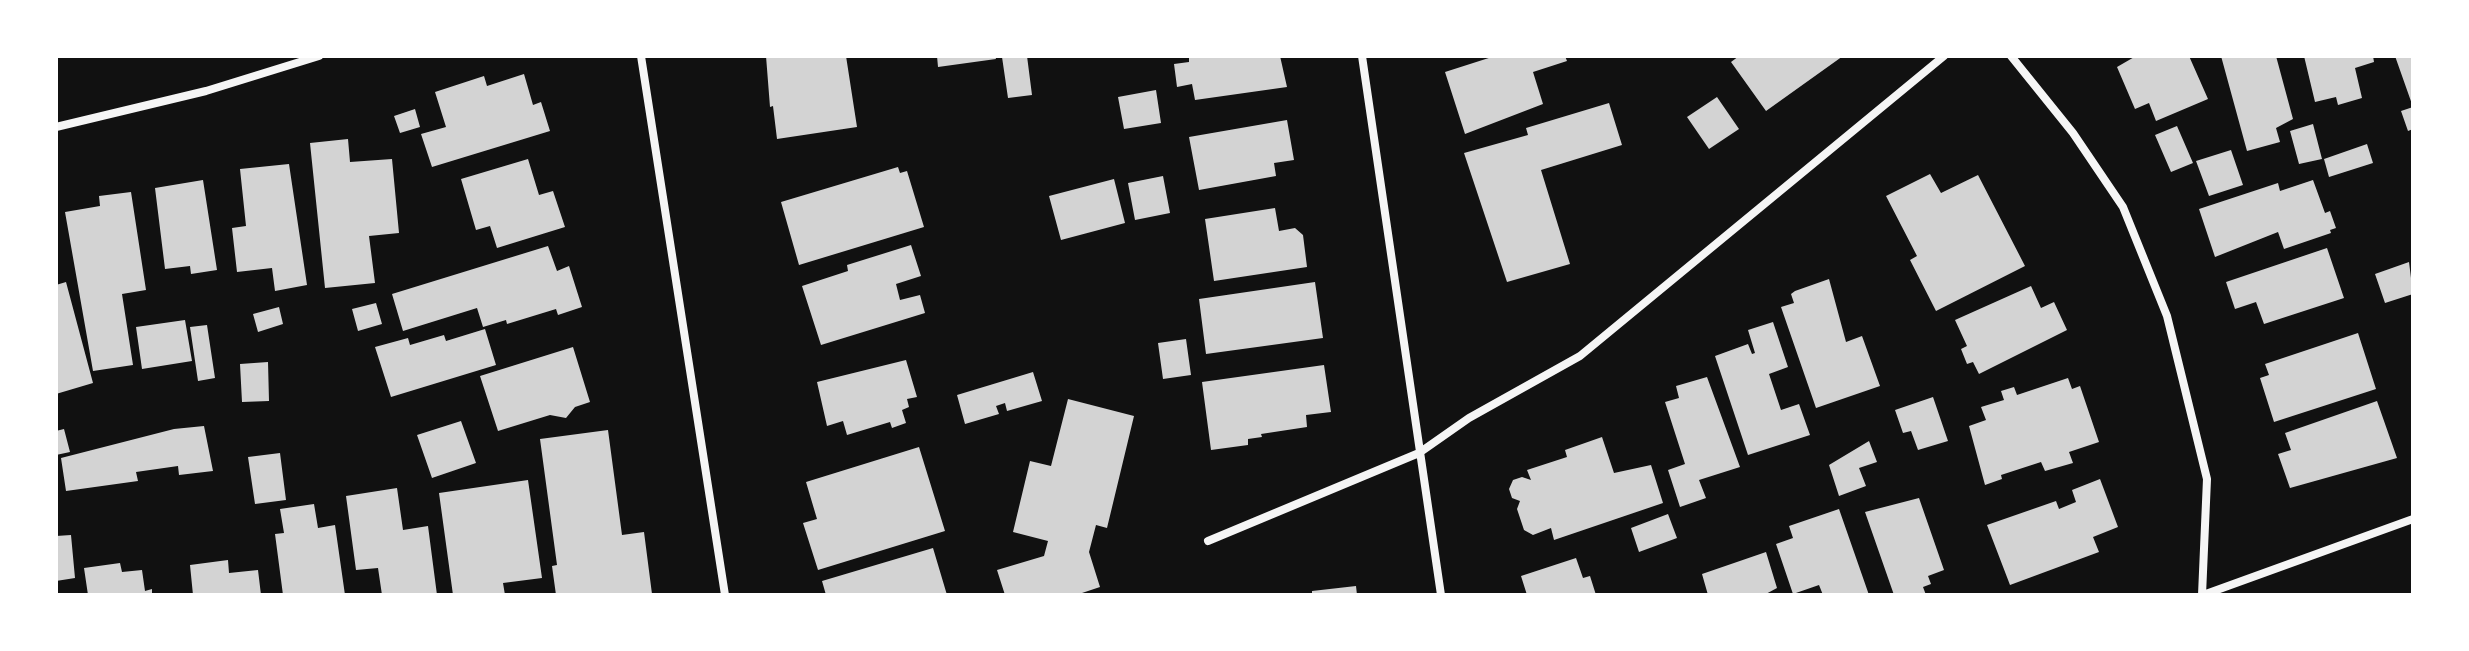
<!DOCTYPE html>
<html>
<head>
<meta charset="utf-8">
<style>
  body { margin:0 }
  #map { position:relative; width:2469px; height:651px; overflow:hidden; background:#111; font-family:Jost,sans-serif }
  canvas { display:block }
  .frame { position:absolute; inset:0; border:58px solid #fff; pointer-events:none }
</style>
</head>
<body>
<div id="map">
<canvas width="2469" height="651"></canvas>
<div class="frame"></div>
</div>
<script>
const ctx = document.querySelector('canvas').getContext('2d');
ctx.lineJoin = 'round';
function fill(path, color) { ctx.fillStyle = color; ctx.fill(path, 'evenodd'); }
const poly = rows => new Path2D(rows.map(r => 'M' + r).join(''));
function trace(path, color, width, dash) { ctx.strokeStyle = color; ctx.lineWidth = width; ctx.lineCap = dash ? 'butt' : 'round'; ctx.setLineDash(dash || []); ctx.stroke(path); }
fill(poly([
  [766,56,846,56,857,127,777,139,773,106,770,107],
  [937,56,995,56,996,59,938,67],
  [1027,56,1032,95,1008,98,1002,57],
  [1189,56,1280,56,1287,87,1195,100,1192,84,1177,87,1174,64,1189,62],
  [1495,56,1565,56,1567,61,1533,72,1543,104,1465,134,1445,72],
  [1739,56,1843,56,1766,111,1731,62],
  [2136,56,2189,56,2208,99,2156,121,2149,103,2135,109,2117,67],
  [2221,56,2276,56,2293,119,2276,128,2280,142,2247,151],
  [2304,56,2373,56,2374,62,2355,68,2362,98,2338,105,2336,97,2315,102],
  [2395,56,2413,56,2413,129,2408,131,2401,111,2413,107],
  [524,74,533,105,541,102,550,131,432,167,421,134,446,127,435,92,484,76,487,86],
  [1156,90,1161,123,1124,129,1118,97],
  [1717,97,1739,129,1709,149,1687,117],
  [1609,103,1622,145,1541,170,1570,264,1507,282,1464,153,1528,135,1526,128],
  [415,109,420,127,400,133,394,116],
  [1287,120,1294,160,1274,163,1276,176,1199,190,1189,137],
  [2313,124,2322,159,2299,164,2290,131],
  [2177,126,2193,163,2171,172,2155,135],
  [348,139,350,162,392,159,399,233,369,236,375,283,325,288,310,143],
  [2367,144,2373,163,2329,177,2324,159],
  [2231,150,2243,185,2209,196,2196,161],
  [528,159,539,195,553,191,565,227,497,248,490,226,476,230,461,179],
  [289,164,307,285,275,291,272,268,237,272,232,228,246,226,240,169],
  [898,167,900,173,907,171,924,227,799,265,781,202],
  [1930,174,1941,193,1978,175,2025,266,1936,311,1910,260,1917,256,1886,196],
  [1163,176,1170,213,1135,220,1128,183],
  [1114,179,1125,223,1061,240,1049,196],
  [203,180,217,270,191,274,190,266,165,269,155,188],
  [2313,180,2325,213,2330,211,2336,228,2330,230,2331,233,2284,249,2278,232,2215,257,2199,209,2278,183,2280,191],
  [131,192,146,290,122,294,133,365,93,371,65,212,100,206,99,196],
  [1275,208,1279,231,1295,228,1303,235,1307,267,1214,281,1205,219],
  [911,245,921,276,896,284,900,300,920,295,925,313,821,345,802,286,848,271,847,265],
  [548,246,557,271,569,266,582,307,558,315,556,309,507,324,506,320,483,327,477,308,403,331,392,294],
  [2327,248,2344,298,2264,324,2256,302,2235,309,2226,282],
  [2409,262,2413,294,2385,303,2375,274],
  [1829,279,1846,342,1862,336,1880,386,1816,408,1781,307,1794,303,1791,294,1795,291],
  [66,282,93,383,56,394,56,285],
  [1315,282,1323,338,1206,354,1199,299],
  [2031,286,2041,308,2054,302,2067,330,1979,374,1973,362,1967,364,1961,349,1967,346,1955,320],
  [376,303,382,324,358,331,352,309],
  [279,307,283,324,258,332,253,314],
  [185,320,192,361,142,369,136,327],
  [1773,322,1788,367,1769,374,1781,410,1799,404,1810,435,1748,455,1715,356,1748,344,1752,354,1755,353,1748,330],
  [207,325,215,378,198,381,190,327],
  [485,329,496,365,391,397,375,347,408,338,410,345,444,335,446,341],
  [2358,333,2376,389,2274,422,2260,378,2269,375,2265,364],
  [1186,339,1191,375,1163,379,1158,343],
  [573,347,590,402,575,407,566,418,550,415,498,431,480,376],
  [906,360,917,397,907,399,909,407,902,410,906,423,892,428,890,422,847,435,843,421,827,426,817,382],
  [268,362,269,401,242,402,240,364],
  [1324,365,1331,412,1306,415,1307,427,1261,434,1262,437,1248,439,1248,445,1211,450,1202,382],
  [1033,372,1042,401,1007,411,1005,403,996,406,999,414,965,424,957,395],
  [1707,377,1740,467,1699,480,1706,498,1680,507,1668,470,1685,464,1665,402,1679,398,1676,386],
  [2068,378,2072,389,2080,386,2099,442,2069,452,2073,463,2045,471,2041,462,2001,475,2002,479,1985,485,1969,426,1986,420,1981,407,2004,400,2001,391,2014,387,2017,395],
  [1933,397,1948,441,1918,450,1911,431,1903,433,1895,410],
  [1068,399,1134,416,1107,528,1096,525,1089,552,1100,587,1076,595,1005,595,997,570,1044,556,1048,541,1013,532,1030,461,1051,466],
  [2377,401,2397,458,2290,488,2278,454,2291,450,2285,433],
  [461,421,476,463,432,478,417,435],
  [204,426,213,471,179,475,178,466,136,472,138,481,66,491,61,458,174,429],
  [64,429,70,452,56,455,56,431],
  [608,430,622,535,644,532,652,594,556,595,552,566,557,565,540,439],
  [1602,437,1614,473,1651,465,1663,503,1554,540,1551,528,1533,535,1524,530,1517,509,1520,501,1512,498,1509,489,1513,480,1522,477,1531,480,1527,470,1567,457,1565,450],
  [1869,441,1877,462,1859,468,1866,486,1839,496,1829,465],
  [919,447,945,531,818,570,803,523,817,519,806,482],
  [280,453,286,500,255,504,248,457],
  [2100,479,2118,527,2093,537,2099,552,2010,585,1987,525,2056,501,2059,509,2076,502,2072,490],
  [528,480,542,578,503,583,505,595,453,595,439,493],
  [397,488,403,530,428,526,437,595,382,595,378,568,356,570,346,496],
  [1919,498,1944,570,1928,576,1931,584,1923,587,1926,595,1894,595,1865,512],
  [314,504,318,528,335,525,345,595,283,595,275,534,284,533,280,509],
  [1839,509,1869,595,1823,595,1819,585,1793,594,1776,544,1793,538,1789,526],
  [1668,514,1677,538,1639,552,1631,528],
  [71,535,75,578,56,581,56,536],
  [933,548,947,595,826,595,822,581],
  [1766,552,1777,588,1764,595,1708,595,1702,574],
  [1576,558,1583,578,1590,576,1596,595,1527,595,1521,576],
  [228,560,229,573,258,570,261,595,193,595,190,565],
  [120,563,122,572,142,570,145,591,152,589,152,595,88,595,84,568],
  [1356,586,1357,595,1312,595,1312,591]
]), '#d3d3d3');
trace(poly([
  [641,56,725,595],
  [1362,56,1441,595],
  [2011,56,2073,133,2123,207,2167,316,2207,479,2202,595],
  [56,127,206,91,319,56],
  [1208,541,1419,453,1469,418,1580,356,1944,56],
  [2203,595,2413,519]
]), '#f5f5f5', 8);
</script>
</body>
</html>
